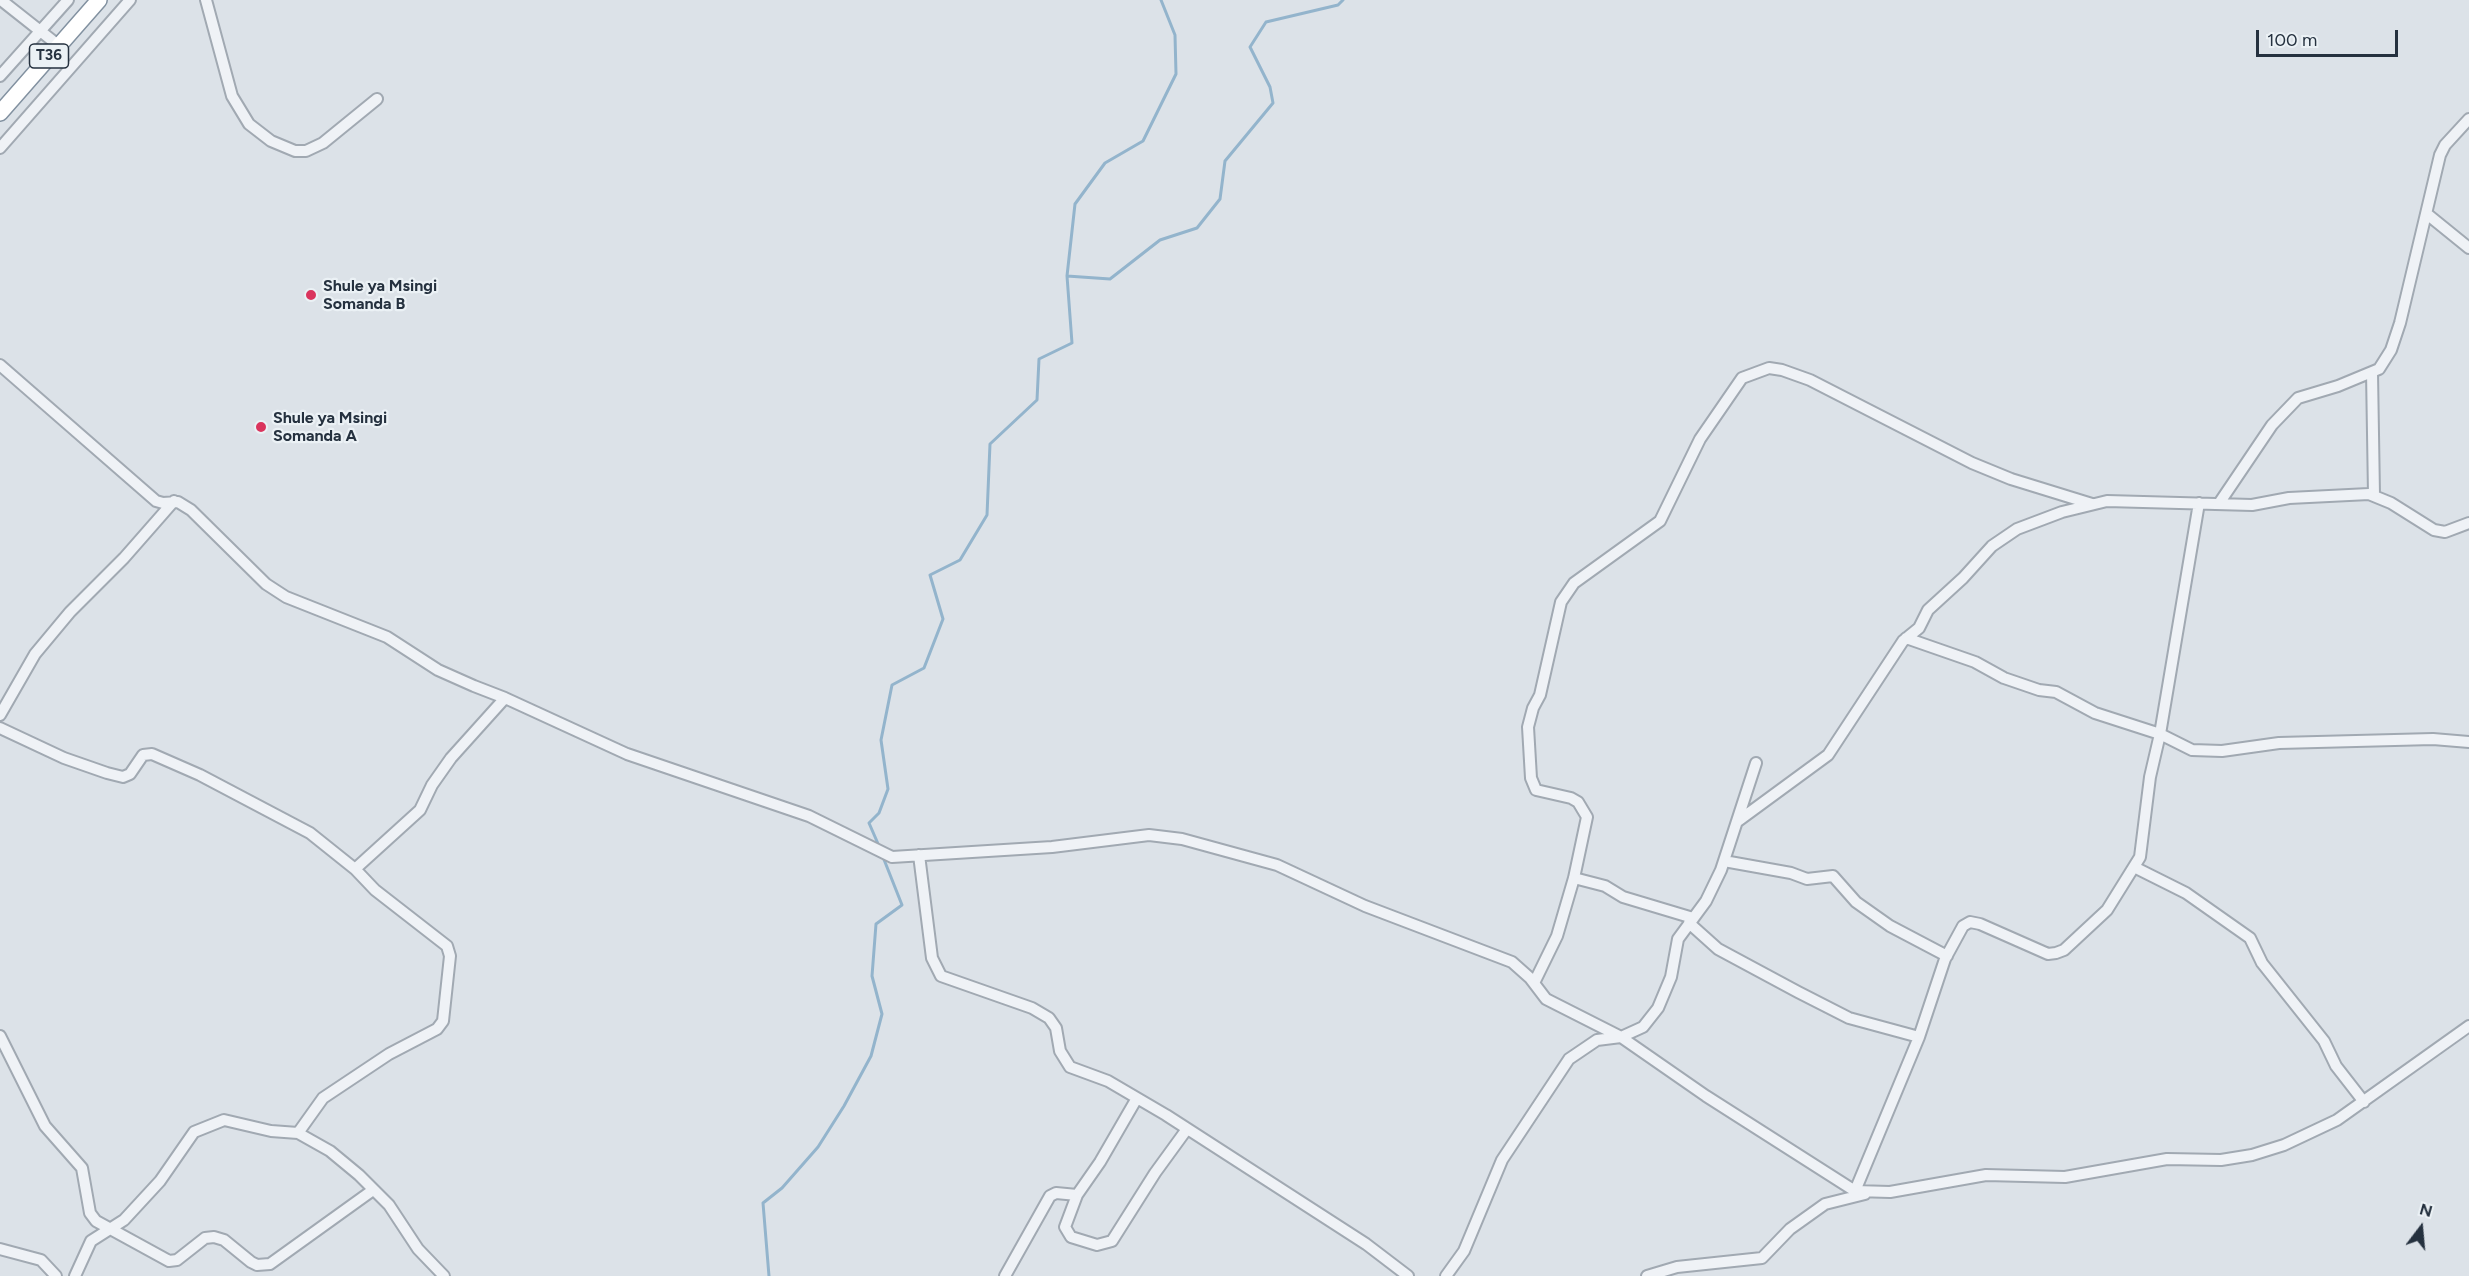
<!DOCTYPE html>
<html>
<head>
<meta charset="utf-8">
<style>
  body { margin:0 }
  #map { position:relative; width:2469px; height:1276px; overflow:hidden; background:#dce2e8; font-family:Figtree,sans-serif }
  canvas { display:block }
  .north { position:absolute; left:2391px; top:1198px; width:60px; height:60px; -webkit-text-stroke:4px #ebf1f5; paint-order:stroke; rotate:16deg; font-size:16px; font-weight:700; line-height:24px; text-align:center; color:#25313f }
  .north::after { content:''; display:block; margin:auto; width:21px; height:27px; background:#25313f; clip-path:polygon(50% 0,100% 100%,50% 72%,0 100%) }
  .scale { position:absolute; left:2256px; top:30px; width:142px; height:27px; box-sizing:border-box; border:3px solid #25313f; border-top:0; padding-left:8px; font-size:18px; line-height:21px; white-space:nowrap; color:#25313f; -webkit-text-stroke:4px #ebf1f5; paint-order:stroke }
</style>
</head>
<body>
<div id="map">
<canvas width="2469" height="1276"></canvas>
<div class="north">N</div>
<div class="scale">100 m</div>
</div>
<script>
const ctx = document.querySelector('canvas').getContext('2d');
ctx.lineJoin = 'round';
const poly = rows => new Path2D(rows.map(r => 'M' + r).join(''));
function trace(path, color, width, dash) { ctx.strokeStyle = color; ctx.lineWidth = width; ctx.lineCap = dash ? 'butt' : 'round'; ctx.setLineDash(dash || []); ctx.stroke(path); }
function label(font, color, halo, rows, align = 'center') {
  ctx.font = font + ' Figtree,sans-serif'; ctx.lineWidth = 4.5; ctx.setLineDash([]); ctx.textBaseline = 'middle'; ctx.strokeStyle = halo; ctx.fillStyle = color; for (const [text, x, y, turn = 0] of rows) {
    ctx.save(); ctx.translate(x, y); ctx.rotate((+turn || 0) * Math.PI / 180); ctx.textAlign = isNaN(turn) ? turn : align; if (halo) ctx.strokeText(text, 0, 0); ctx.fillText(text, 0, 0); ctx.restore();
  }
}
trace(poly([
  [1067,276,1075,204,1105,163,1143,141,1176,74,1175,35,1161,0],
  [879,846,869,823,879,813,888,789,881,740,892,685,924,668,943,619,930,575,960,560,987,515,990,444,1037,400,1039,359,1072,343,1067,276,1110,279,1160,240,1197,228,1220,199,1225,161,1273,103,1270,87,1250,47,1266,22,1338,5,1343,0],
  [769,1276,763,1203,782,1188,818,1147,844,1106,871,1056,882,1014,872,976,876,924,902,905,883,857]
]), '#93b4cc', 3);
const minor = poly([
  [1,0,58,45],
  [206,0,232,96,249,124,271,141,295,151,306,151,323,143,377,99],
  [0,76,68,0],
  [0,148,130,0],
  [2427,214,2469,248],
  [0,365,156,501,163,503,178,502,191,510,266,584,286,597,387,637,438,670,474,686,505,698,627,754,809,816,892,857,1052,847,1149,835,1182,839,1277,865,1365,906,1512,962,1530,978,1546,999,1621,1037,1706,1096,1855,1191,1890,1192,1986,1175,2065,1177,2167,1159,2221,1160,2252,1155,2284,1145,2337,1120,2469,1026],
  [2372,372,2374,495],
  [2220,502,2272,425,2298,398,2338,386,2379,369,2391,350,2400,323,2440,155,2445,145,2469,119],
  [1906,638,1975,662,2004,678,2039,690,2056,692,2095,713,2160,734,2192,750,2222,751,2279,743,2433,739,2469,742],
  [0,715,35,654,70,612,124,558,174,501],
  [0,728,64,758,107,773,123,777,130,774,143,755,152,754,200,775,310,833,355,869,375,890,447,946,450,956,443,1021,437,1029,389,1054,323,1098,298,1133,271,1131,224,1120,194,1132,160,1181,124,1220,91,1241,75,1276],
  [1738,821,1828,755,1903,641,1919,628,1928,610,1963,578,1992,546,2017,529,2062,512,2107,501,2252,505,2289,498,2369,494,2391,503,2434,530,2445,532,2469,523],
  [919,855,932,958,941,976,1032,1008,1049,1018,1056,1028,1060,1051,1070,1067,1108,1081,1166,1115,1366,1244,1408,1276],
  [1724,861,1791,873,1807,879,1833,876,1856,902,1890,926,1947,956],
  [2134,867,2186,893,2250,938,2262,963,2324,1041,2336,1066,2364,1102],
  [355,869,420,810,432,785,451,758,505,698],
  [1574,878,1605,886,1623,897,1693,918],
  [1689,923,1718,949,1798,992,1849,1018,1919,1037],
  [1534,983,1557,936,1574,878,1587,817,1578,802,1571,798,1536,790,1531,778,1528,727,1533,708,1540,695,1561,602,1574,583,1660,521,1700,439,1742,378,1769,368,1782,370,1810,380,1972,463,2011,479,2092,504],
  [0,1036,45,1126,82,1168,90,1213,96,1221,169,1261,177,1260,205,1238,214,1237,224,1240,251,1262,257,1265,270,1264,373,1190],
  [1137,1098,1100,1162,1077,1195,1065,1227,1071,1237,1097,1245,1112,1241,1155,1173,1187,1129],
  [298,1133,330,1151,359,1175,389,1205,418,1249,444,1276],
  [1855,1191,1919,1037,1945,959,1963,926,1970,922,1980,924,2048,954,2056,953,2064,950,2107,910,2140,857,2150,777,2160,734,2199,503],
  [0,1249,41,1260,56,1276],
  [1005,1276,1050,1196,1056,1193,1077,1195],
  [1446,1276,1464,1251,1502,1160,1569,1059,1597,1040,1621,1037,1643,1027,1658,1008,1671,977,1678,939,1706,901,1721,870,1756,763],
  [1647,1276,1677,1267,1762,1258,1790,1229,1825,1204,1865,1194]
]);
const highway = poly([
  [0,113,99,0]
]);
trace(minor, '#a1a9b2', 14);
trace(highway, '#8291a0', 18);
trace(minor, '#eff2f6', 10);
trace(highway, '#fff', 15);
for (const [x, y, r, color] of [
  [311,295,6,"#da345d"],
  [261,427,6,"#da345d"]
]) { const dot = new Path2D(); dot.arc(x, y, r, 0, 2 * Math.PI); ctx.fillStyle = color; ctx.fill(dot); trace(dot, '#ebf1f5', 2); }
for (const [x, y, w] of [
  [49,56,39]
]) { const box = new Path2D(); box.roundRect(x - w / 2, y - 12, w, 24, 4.5); ctx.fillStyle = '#ebf1f5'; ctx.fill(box); trace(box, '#25313f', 1.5); }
label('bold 15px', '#25313f', null, [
  ["T36",49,56]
]);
label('bold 16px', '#25313f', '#ebf1f5', [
  ["Shule ya Msingi",323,286],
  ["Somanda B",323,304],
  ["Shule ya Msingi",273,418],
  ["Somanda A",273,436]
], 'left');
</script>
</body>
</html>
